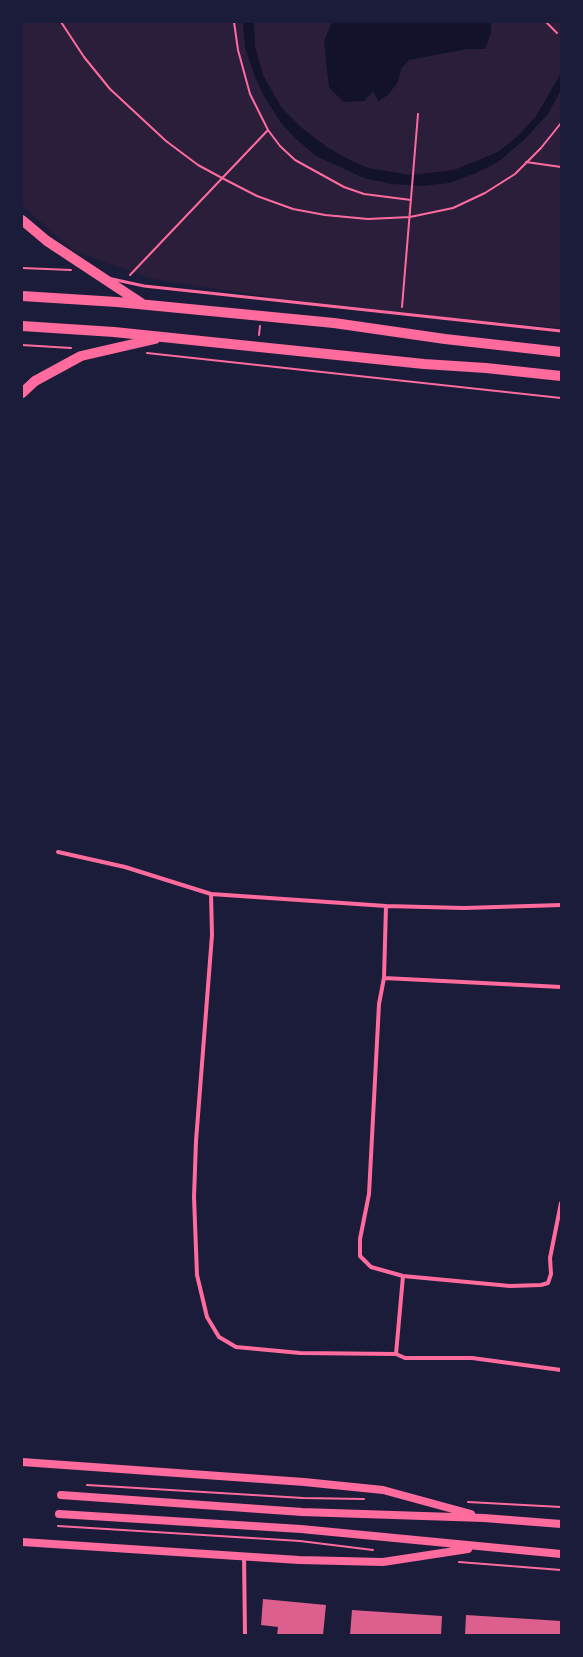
<!DOCTYPE html>
<html>
<head>
<meta charset="utf-8">
<style>
  body { margin:0 }
  #map { position:relative; width:583px; height:1657px; overflow:hidden; background:#1b1b3a; font-family:"Source Sans 3",sans-serif }
  canvas { display:block }
  .frame { position:absolute; inset:0; border:23px solid #1b1b3a; pointer-events:none }
</style>
</head>
<body>
<div id="map">
<canvas width="583" height="1657"></canvas>
<div class="frame"></div>
</div>
<script>
const ctx = document.querySelector('canvas').getContext('2d');
ctx.lineJoin = 'round';
function fill(path, color) { ctx.fillStyle = color; ctx.fill(path, 'evenodd'); }
const poly = rows => new Path2D(rows.map(r => 'M' + r).join(''));
function trace(path, color, width, dash) { ctx.strokeStyle = color; ctx.lineWidth = width; ctx.lineCap = dash ? 'butt' : 'round'; ctx.setLineDash(dash || []); ctx.stroke(path); }
fill(poly([
  [22,22,561,22,561,328,361,311,152,279,72,250,22,205]
]), '#2a1e3b');
fill(poly([
  [243,22,254,22,255,46,263,75,281,107,302,128,327,147,350,160,368,168,411,175,454,170,498,152,520,134,536,116,561,73,561,90,548,114,524,140,498,162,474,174,449,183,423,186,392,184,364,178,316,156,295,138,281,123,265,98,255,77,245,48],
  [332,22,491,22,491,33,485,49,467,49,409,60,401,69,398,82,388,95,378,101,373,91,364,101,344,102,329,88,324,41]
]), '#12122b');
fill(poly([
  [263,1599,326,1605,323,1635,277,1635,278,1627,261,1625],
  [352,1610,442,1616,441,1635,350,1635],
  [466,1615,561,1621,561,1635,465,1635]
]), '#dd5f8e');
trace(poly([
  [61,22,84,57,110,89,166,141,198,165,222,178,257,196,293,209,325,215,368,219,410,217,453,208,485,193,515,174,541,148,561,123],
  [234,22,238,50,250,94,268,130,280,146,295,160,344,187,364,194,411,200],
  [546,22,557,33],
  [526,162,561,167],
  [22,268,71,270],
  [130,275,268,130],
  [402,307,418,114],
  [259,335,260,326],
  [22,345,71,348],
  [147,353,561,398],
  [87,1485,303,1498,364,1499],
  [468,1502,561,1507],
  [58,1526,300,1541,373,1550],
  [459,1562,561,1570]
]), '#ff6b9d', 2);
trace(poly([
  [112,279,144,286,561,331]
]), '#ff6b9d', 3);
trace(poly([
  [58,852,125,867,211,894,386,906,464,908,561,905],
  [211,894,212,935,196,1141,194,1197,197,1275,207,1317,219,1337,236,1347,300,1353,396,1354,405,1358,472,1358,561,1370],
  [386,906,384,978,379,1004,369,1194,360,1239,360,1256,371,1267,403,1276,510,1286,541,1285,548,1283,551,1274,550,1258,561,1203],
  [384,978,561,987],
  [396,1354,403,1276],
  [244,1556,245,1635]
]), '#ff6b9d', 4);
trace(poly([
  [22,1462,304,1482,383,1490,471,1514],
  [61,1495,302,1512,484,1518,561,1524],
  [59,1514,301,1529,561,1554],
  [22,1542,299,1560,383,1562,468,1549]
]), '#ff6b9d', 8);
trace(poly([
  [22,220,47,241,141,303],
  [22,296,117,302,334,323,445,339,561,352],
  [22,326,114,332,424,364,486,368,561,376],
  [22,393,35,381,81,356,155,339]
]), '#ff6b9d', 10);
</script>
</body>
</html>
